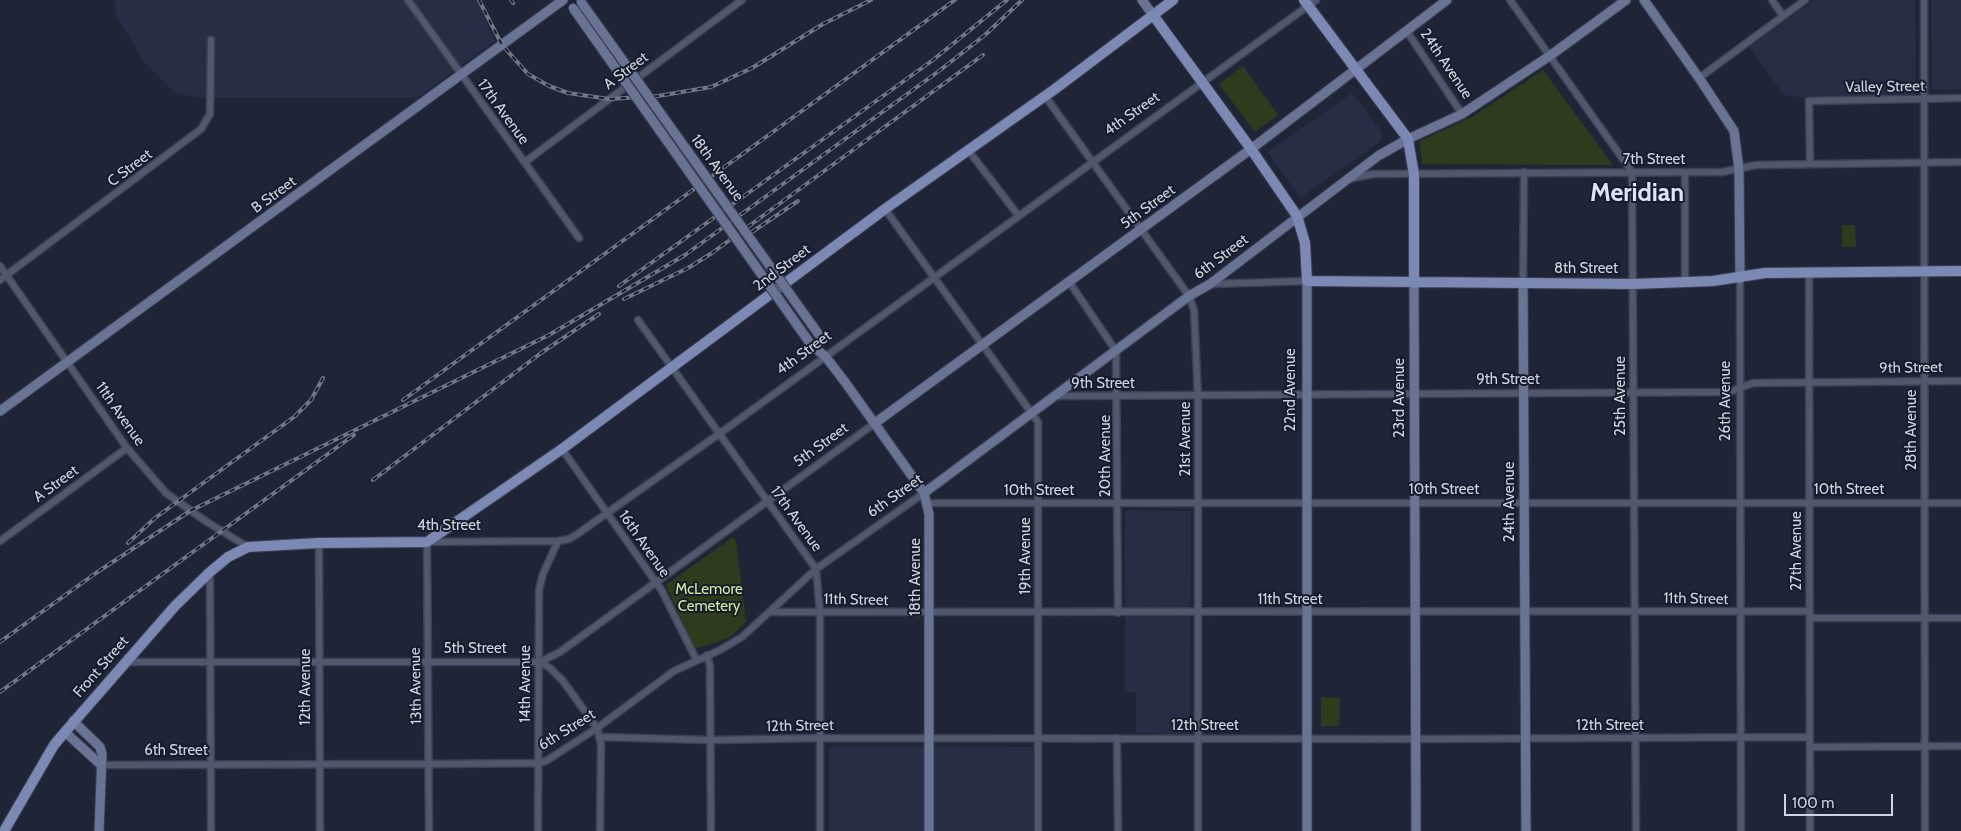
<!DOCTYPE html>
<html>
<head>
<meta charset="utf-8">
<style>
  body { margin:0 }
  #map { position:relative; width:1961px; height:831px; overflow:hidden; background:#1f2537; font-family:Cabin,sans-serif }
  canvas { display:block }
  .scale { position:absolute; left:1784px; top:794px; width:109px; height:22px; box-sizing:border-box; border:2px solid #d0d4e0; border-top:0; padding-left:6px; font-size:15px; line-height:18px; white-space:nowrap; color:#d0d4e0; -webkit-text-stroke:4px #161c2c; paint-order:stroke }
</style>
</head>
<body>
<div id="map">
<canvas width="1961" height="831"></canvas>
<div class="scale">100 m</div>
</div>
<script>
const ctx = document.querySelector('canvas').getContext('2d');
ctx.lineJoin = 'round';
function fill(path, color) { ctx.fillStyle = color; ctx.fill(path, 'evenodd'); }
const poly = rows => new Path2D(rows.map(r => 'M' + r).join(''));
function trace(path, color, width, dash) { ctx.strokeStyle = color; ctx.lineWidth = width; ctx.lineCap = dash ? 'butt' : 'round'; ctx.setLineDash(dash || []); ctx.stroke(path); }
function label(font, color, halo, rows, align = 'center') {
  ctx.font = font + ' Cabin,sans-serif'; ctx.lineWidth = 4; ctx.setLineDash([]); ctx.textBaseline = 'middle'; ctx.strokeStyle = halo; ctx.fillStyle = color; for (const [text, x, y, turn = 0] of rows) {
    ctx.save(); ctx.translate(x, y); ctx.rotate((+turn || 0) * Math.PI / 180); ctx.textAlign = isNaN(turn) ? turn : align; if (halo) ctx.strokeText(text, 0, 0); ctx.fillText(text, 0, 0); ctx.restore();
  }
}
fill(poly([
  [114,0,477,0,495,41,417,98,201,98,175,93,143,61,116,15],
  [1814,0,1915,0,1916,95,1805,98,1784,95,1749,47],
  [1931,0,1961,0,1961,90,1932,90],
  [1352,93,1382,132,1381,141,1300,198,1268,152],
  [1125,510,1191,511,1190,734,1136,733,1136,692,1125,692],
  [829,746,1033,747,1033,831,829,831]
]), '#262d45');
fill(poly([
  [1243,66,1278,115,1255,132,1219,84],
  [1543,70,1613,165,1422,164,1420,141,1472,117],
  [1842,225,1855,225,1856,247,1842,247],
  [733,537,736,541,746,622,729,638,695,649,666,585],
  [1321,697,1340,698,1339,726,1321,726]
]), '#2e3b1c');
const street = poly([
  [408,0,579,238],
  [1510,0,1632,172,1636,831],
  [1772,0,1783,16],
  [1924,0,1925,831],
  [1406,30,1462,114],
  [1699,78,1805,0],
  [1045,96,1189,296,1194,310,1198,397,1198,831],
  [968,150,1018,215],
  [525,162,742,0],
  [1810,164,1809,101,1961,98],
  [1685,172,1685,282],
  [1349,179,1373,174,1722,172,1756,165,1961,162],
  [885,209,1038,422,1038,831],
  [0,266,127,448,166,493,207,522,248,547],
  [1809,272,1810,831],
  [1740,279,1741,831],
  [0,280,201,129,210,114,211,40],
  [1070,283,1116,351,1118,613],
  [1210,284,1307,281],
  [1523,284,1524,172],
  [638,320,816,569,820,612,820,831],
  [1055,396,1729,392,1753,383,1961,381],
  [562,449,662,591,696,659],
  [927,503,1961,503],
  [0,541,127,448],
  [319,543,320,831],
  [210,573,211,831],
  [771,612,1810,611],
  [1810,618,1961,618],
  [707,655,710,666,711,831],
  [126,662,540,662,560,652,875,423],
  [540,662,550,668,563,681,597,728,601,744,600,831],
  [599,737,711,740,819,738,1416,739,1810,737],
  [1117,738,1118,831],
  [1810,747,1961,746],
  [101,765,430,764,539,763,546,761,597,728,674,671,720,650,742,637,816,569,924,493],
  [429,831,427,542,558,541,569,539,576,535,719,434,1316,0],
  [538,831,539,590,543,574,558,541]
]);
const secondary = poly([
  [1142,0,1153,15],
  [1644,0,1699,78,1734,131,1739,169,1740,279],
  [1307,281,1307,831],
  [1414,283,1416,831],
  [1523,284,1526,831],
  [812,346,825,356,845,382,924,493,929,514,929,831],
  [0,411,563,0],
  [875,423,1251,149,1447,0],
  [924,493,1189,296,1210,284,1378,156,1408,139,1462,114,1551,55,1626,0],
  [73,721,100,747,102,754,99,831],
  [65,732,101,765]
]);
const primary = poly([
  [1304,0,1408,139,1414,175,1414,283],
  [1153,15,1251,149,1297,216,1305,243,1307,281,1633,284,1713,281,1765,273,1961,271],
  [4,831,54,745,65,732,175,606,210,572,228,557,248,547,319,543,427,542,562,449,885,209,1055,89,1173,0]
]);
trace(street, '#3b4152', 9);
trace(secondary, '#3b4152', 11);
trace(primary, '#3b4152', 12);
trace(street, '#51586d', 6);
trace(secondary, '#697495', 9);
trace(primary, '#7b89b4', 10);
const rail = poly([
  [479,0,502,45,528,74,549,86,568,93,609,99,658,96,711,87,752,68,823,24,871,0],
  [511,0,513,3],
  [752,232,798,201],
  [619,286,933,60,1007,0],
  [624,299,688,268,712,253,983,55],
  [403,400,955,0],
  [373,480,541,353,599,314],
  [128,543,155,518,294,417,311,400,323,378],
  [0,642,96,573,190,511,549,335,685,255,939,71,985,35,1022,0],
  [0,692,354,435]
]);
trace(rail, '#727786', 4);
trace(rail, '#161c2c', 2, [5.5]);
const secondaryBridge = poly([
  [581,2,822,339],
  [573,8,812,346]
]);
trace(secondaryBridge, '#3b4152', 11, []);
trace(secondaryBridge, '#697495', 9);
label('15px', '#d0d4e0', '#161c2c', [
  ["24th Avenue",1446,64,56],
  ["A Street",626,71,-37],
  ["Valley Street",1885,87,-1],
  ["17th Avenue",503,112,54],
  ["4th Street",1132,114,-35],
  ["7th Street",1654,160],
  ["C Street",130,168,-37],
  ["18th Avenue",717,168,54],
  ["B Street",274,195,-36],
  ["5th Street",1148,207,-36],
  ["6th Street",1221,257,-37],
  ["2nd Street",782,268,-37],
  ["8th Street",1586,269],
  ["4th Street",804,353,-36],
  ["9th Street",1911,368,-1],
  ["9th Street",1508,380],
  ["9th Street",1103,384],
  ["22nd Avenue",1291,390,-90],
  ["25th Avenue",1621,396,-90],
  ["23rd Avenue",1400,398,-90],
  ["26th Avenue",1726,401,-90],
  ["11th Avenue",120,414,55],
  ["28th Avenue",1912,430,-90],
  ["21st Avenue",1186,439,-90],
  ["5th Street",821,445,-36],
  ["20th Avenue",1106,456,-90],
  ["A Street",56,484,-36],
  ["10th Street",1444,490],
  ["10th Street",1849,490],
  ["10th Street",1039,491],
  ["6th Street",895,496,-35],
  ["24th Avenue",1510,502,-90],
  ["17th Avenue",796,519,54],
  ["4th Street",449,526],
  ["16th Avenue",644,544,55],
  ["27th Avenue",1797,551,-90],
  ["19th Avenue",1026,556,-90],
  ["18th Avenue",916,577,-90],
  ["11th Street",1696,599,1],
  ["11th Street",856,600,1],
  ["11th Street",1290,600],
  ["5th Street",475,649],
  ["Front Street",101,667,-49],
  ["14th Avenue",526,684,-90],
  ["13th Avenue",416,686,-91],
  ["12th Avenue",306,687,-90],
  ["12th Street",800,726,-1],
  ["12th Street",1205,726],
  ["12th Street",1610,726],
  ["6th Street",567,730,-32],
  ["6th Street",176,751]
]);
label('15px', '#ccf0a1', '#161c2c', [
  ["McLemore",709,590],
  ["Cemetery",709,607]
]);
label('bold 25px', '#dbe4fb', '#161c2c', [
  ["Meridian",1637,194]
]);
</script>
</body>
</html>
